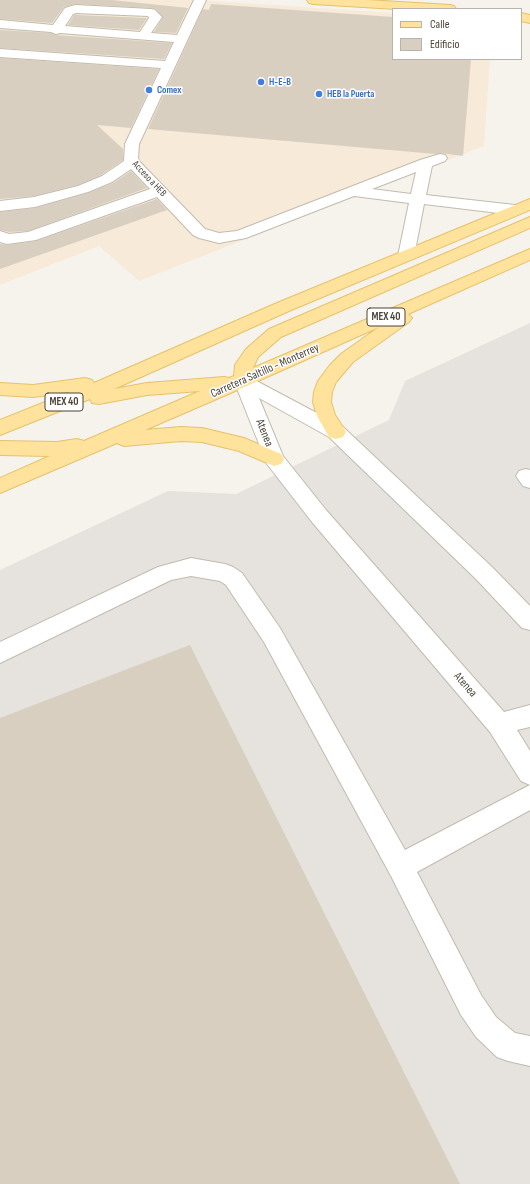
<!DOCTYPE html>
<html>
<head>
<meta charset="utf-8">
<style>
  body { margin:0 }
  #map { position:relative; width:530px; height:1184px; overflow:hidden; background:#f6f3ec; font-family:"Sofia Sans Condensed",sans-serif }
  canvas { display:block }
  .legend { position:absolute; left:392px; top:8px; width:130px; height:52px; box-sizing:border-box; background:#fff; border:1px solid #b7b4b0; margin:0; padding:5px 7px; list-style:none; font-size:12px; color:#4b4439 }
  .legend li { display:flex; align-items:center; gap:8px; height:20px }
  .legend b { width:20px; border:1px solid #b7b4b0 }
</style>
</head>
<body>
<div id="map">
<canvas width="530" height="1184"></canvas>
<ul class="legend">
<li><b style="height:5px;background:#ffe39c"></b>Calle</li>
<li><b style="height:11px;background:#d8cfc1"></b>Edificio</li>
</ul>
</div>
<script>
const ctx = document.querySelector('canvas').getContext('2d');
ctx.lineJoin = 'round';
function fill(path, color) { ctx.fillStyle = color; ctx.fill(path, 'evenodd'); }
const poly = rows => new Path2D(rows.map(r => 'M' + r).join(''));
function trace(path, color, width, dash) { ctx.strokeStyle = color; ctx.lineWidth = width; ctx.lineCap = dash ? 'butt' : 'round'; ctx.setLineDash(dash || []); ctx.stroke(path); }
function label(font, color, halo, rows, align = 'center') {
  ctx.font = font + ' "Sofia Sans Condensed",sans-serif'; ctx.lineWidth = 3; ctx.setLineDash([]); ctx.textBaseline = 'middle'; ctx.strokeStyle = halo; ctx.fillStyle = color; for (const [text, x, y, turn = 0] of rows) {
    ctx.save(); ctx.translate(x, y); ctx.rotate((+turn || 0) * Math.PI / 180); ctx.textAlign = isNaN(turn) ? turn : align; if (halo) ctx.strokeText(text, 0, 0); ctx.fillText(text, 0, 0); ctx.restore();
  }
}
fill(poly([
  [0,0,198,0,393,13,393,59,490,59,484,146,139,281,99,246,0,285]
]), '#f7ead8');
fill(poly([
  [530,323,530,1184,0,1184,0,570,168,491,236,494,389,420,405,381]
]), '#e6e2dd');
fill(poly([
  [0,0,112,0,188,8,176,33,154,32,163,17,156,9,151,8,75,4,64,7,52,23,0,19],
  [211,4,393,17,393,59,471,59,463,156,440,153,436,154,148,129,203,9,209,10],
  [74,15,76,15,147,18,139,30,68,25],
  [0,30,51,33,55,35,172,43,164,59,0,48],
  [0,58,159,69,131,128,97,125,123,149,123,160,101,175,78,185,34,196,0,199],
  [131,171,147,188,28,231,9,232,0,230,0,212,35,208,88,193,113,183],
  [157,199,167,210,0,269,0,244,7,245,36,241],
  [190,645,460,1184,0,1184,0,718]
]), '#d8cfc1');
const minor = poly([
  [194,0,206,0,139,144,138,158,139,161,205,229,219,233,237,231,420,160,440,154,445,155,447,158,445,161,432,166,426,195,515,205,520,207,523,210,520,213,515,215,424,204,414,256,412,259,406,261,400,259,398,256,409,203,354,196,246,238,219,243,199,238,193,235,157,197,36,240,7,244,0,242,0,231,9,234,28,232,150,189,131,169,112,182,88,192,35,207,0,211,0,201,34,197,78,186,102,176,124,161,125,144,161,68,0,57,0,49,165,61,174,42,60,33,56,34,51,32,0,28,0,20,53,25,65,8,75,5,151,9,155,10,162,17,151,33,177,35,194,0],
  [76,13,148,16,149,18,140,32,65,26,73,14,76,13],
  [416,172,411,194,372,189,416,172],
  [243,375,249,377,343,427,492,567,530,606,530,630,522,628,476,579,329,437,259,398,283,456,326,510,504,712,530,705,530,727,517,730,530,751,530,785,521,781,490,732,312,522,267,464,234,381,237,377,243,375],
  [526,469,530,470,530,488,523,486,516,476,519,471,526,469],
  [191,558,225,564,233,567,242,573,280,628,405,850,530,785,530,810,417,872,481,995,496,1017,515,1033,530,1036,530,1066,508,1061,497,1057,476,1037,461,1015,391,876,264,642,226,585,220,581,191,576,171,580,0,663,0,642,158,567,191,558]
]);
const major = poly([
  [307,0,367,0,450,5,454,6,456,9,396,9,313,4,309,3,307,0],
  [521,13,530,15,530,23,521,21,521,13],
  [530,199,530,210,289,311,114,389,147,383,224,377,229,378,234,376,235,365,246,349,269,329,530,217,530,228,281,337,258,357,253,368,530,249,530,260,408,314,412,318,409,322,353,362,336,382,332,392,331,402,335,415,346,432,343,437,336,439,329,437,317,416,313,402,314,392,318,381,330,365,341,354,379,327,249,385,145,430,181,427,202,428,244,438,281,454,284,459,281,464,274,466,239,451,202,442,181,441,124,446,117,443,0,493,0,478,50,456,0,455,0,441,57,442,77,439,84,441,200,391,147,395,99,404,92,403,90,399,0,435,0,420,70,392,33,397,0,395,0,383,33,385,85,378,92,380,94,383,277,303,530,199]
]);
trace(minor, '#c2bbae', 2);
trace(major, '#e6c16a', 2);
fill(minor, '#fff');
fill(major, '#ffe39c');
for (const [x, y, r, color] of [
  [261,82,4,"#3f7fe0"],
  [149,90,4,"#3f7fe0"],
  [319,94,4,"#3f7fe0"]
]) { const dot = new Path2D(); dot.arc(x, y, r, 0, 2 * Math.PI); ctx.fillStyle = color; ctx.fill(dot); trace(dot, '#fff', 1.5); }
label('bold 10px', '#366cbe', '#fff', [
  ["H-E-B",269,82],
  ["Comex",157,90],
  ["HEB la Puerta",327,94]
], 'left');
label('10px', '#4b4439', '#fff', [
  ["Acceso a HEB",149,179,47]
]);
for (const [x, y, w] of [
  [386,317,38],
  [64,402,38]
]) { const box = new Path2D(); box.roundRect(x - w / 2, y - 9, w, 18, 3); ctx.fillStyle = '#fff'; ctx.fill(box); trace(box, '#4b4439', 1); }
label('bold 11px', '#4b4439', null, [
  ["MEX 40",386,317],
  ["MEX 40",64,402]
]);
label('12px', '#4b4439', '#fff', [
  ["Carretera Saltillo - Monterrey",265,371,-24],
  ["Atenea",264,433,68],
  ["Atenea",465,685,49]
]);
</script>
</body>
</html>
